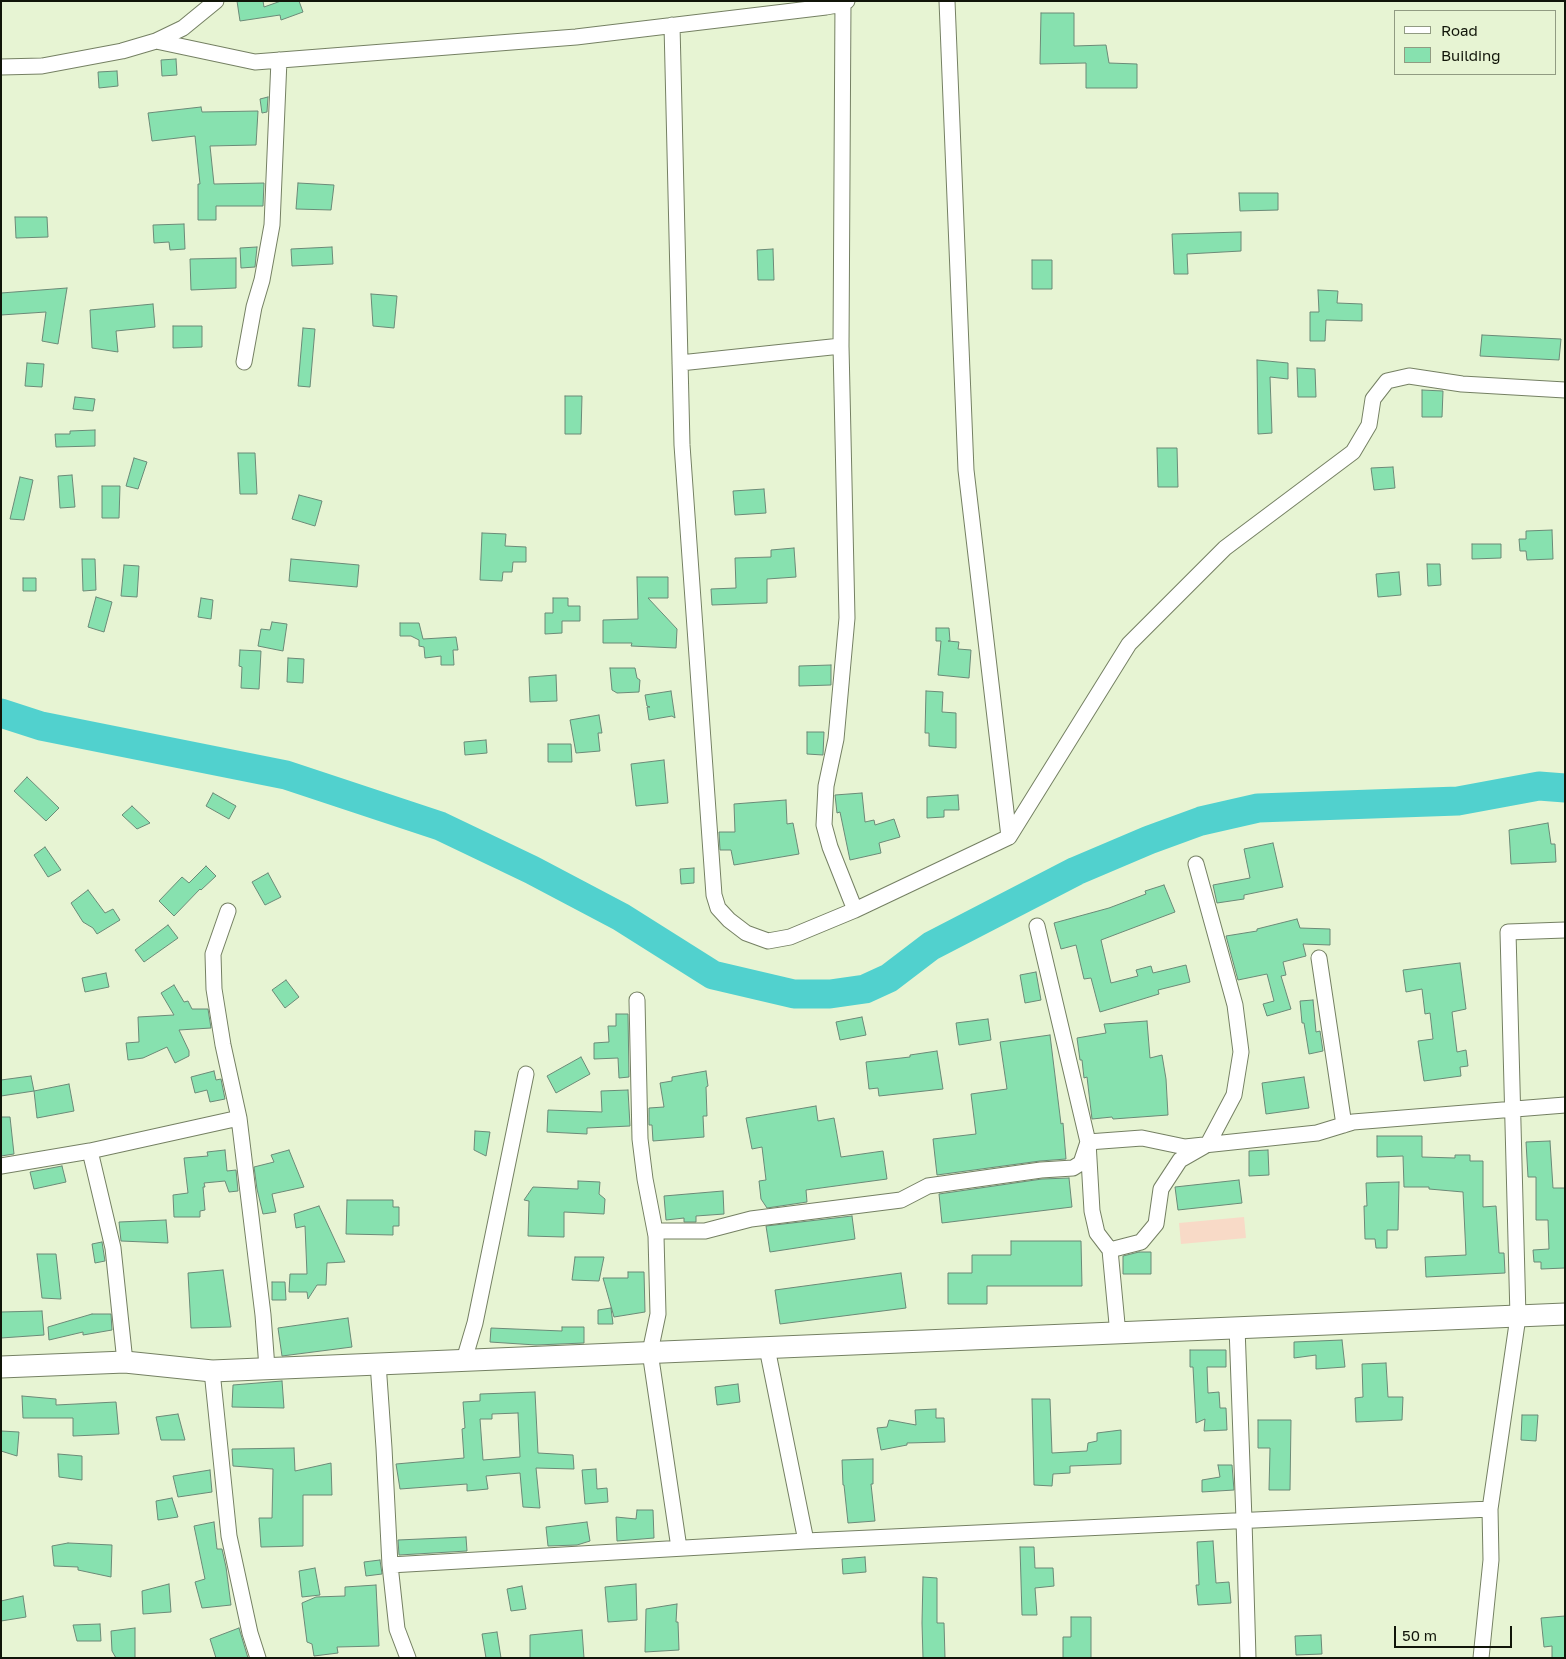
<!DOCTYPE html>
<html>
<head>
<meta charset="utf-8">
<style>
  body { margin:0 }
  #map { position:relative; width:1566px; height:1659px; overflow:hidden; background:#e7f4d3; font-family:"Golos Text",sans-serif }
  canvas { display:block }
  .frame { position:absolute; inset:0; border:2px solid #111509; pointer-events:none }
  .legend { position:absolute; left:1394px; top:10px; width:162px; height:65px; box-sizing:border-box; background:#e7f4d3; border:1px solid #919b82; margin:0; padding:6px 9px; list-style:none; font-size:15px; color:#111509 }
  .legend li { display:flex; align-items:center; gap:10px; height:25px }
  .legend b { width:25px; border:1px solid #919b82 }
  .scale { position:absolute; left:1394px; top:1626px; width:118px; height:22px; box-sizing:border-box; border:2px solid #111509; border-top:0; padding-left:6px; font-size:15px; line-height:18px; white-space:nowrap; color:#111509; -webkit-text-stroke:4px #e7f4d3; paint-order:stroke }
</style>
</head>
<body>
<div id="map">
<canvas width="1566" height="1659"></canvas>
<div class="frame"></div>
<ul class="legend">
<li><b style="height:6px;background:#fff"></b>Road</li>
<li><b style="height:14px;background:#87e1af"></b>Building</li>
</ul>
<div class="scale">50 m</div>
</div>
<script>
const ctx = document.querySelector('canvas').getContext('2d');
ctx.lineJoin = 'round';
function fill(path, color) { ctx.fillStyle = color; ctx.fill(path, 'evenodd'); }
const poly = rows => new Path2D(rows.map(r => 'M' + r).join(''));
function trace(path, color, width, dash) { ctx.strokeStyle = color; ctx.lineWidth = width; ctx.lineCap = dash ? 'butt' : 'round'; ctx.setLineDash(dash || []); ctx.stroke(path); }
fill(poly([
  [1244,1217,1246,1238,1181,1244,1179,1223]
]), '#f8dac7');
trace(poly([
  [1,713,41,726,286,775,440,826,532,870,621,917,713,975,794,994,830,994,865,989,889,978,931,946,1076,871,1149,840,1201,821,1258,808,1458,801,1539,786,1565,788]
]), '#51d1ce', 29);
const building = poly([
  [237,1,263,1,264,7,281,1,299,1,303,12,281,20,280,15,240,21,237,1],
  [1041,13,1074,13,1074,46,1106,45,1109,63,1137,64,1137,88,1086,88,1086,63,1040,64,1041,13],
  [176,59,177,75,162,76,161,60,176,59],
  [117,71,118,86,99,88,98,72,117,71],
  [268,97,267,112,262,113,260,99,268,97],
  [201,107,202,112,258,111,256,145,210,146,214,184,264,183,263,206,216,206,216,220,198,220,198,184,200,184,195,136,152,141,148,113,201,107],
  [298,183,334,185,331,210,296,209,298,183],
  [1239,193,1278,193,1278,210,1240,211,1239,193],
  [15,217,47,217,48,237,16,238,15,217],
  [184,224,185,249,170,250,169,242,154,243,153,225,184,224],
  [1241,232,1241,251,1187,254,1188,274,1174,274,1172,234,1241,232],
  [257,247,255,267,241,268,240,248,257,247],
  [332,247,333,264,292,266,291,249,332,247],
  [773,249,774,280,758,280,757,250,773,249],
  [236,258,236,288,191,290,190,259,236,258],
  [1032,260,1052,260,1052,289,1032,289,1032,260],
  [67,288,58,344,42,341,46,312,1,315,1,293,67,288],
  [1318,290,1338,291,1337,303,1362,304,1362,321,1326,320,1325,341,1310,341,1310,312,1319,312,1318,290],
  [371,294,397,296,394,328,373,326,371,294],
  [153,304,155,327,116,331,118,352,92,348,90,310,153,304],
  [173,326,202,326,202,347,173,348,173,326],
  [303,328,315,329,310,387,298,386,303,328],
  [1482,335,1561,339,1559,360,1480,356,1482,335],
  [1257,360,1288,363,1288,379,1270,377,1272,433,1258,434,1257,360],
  [27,363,44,364,42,387,25,386,27,363],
  [1297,368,1315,369,1316,397,1298,397,1297,368],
  [1422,390,1443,391,1442,417,1422,417,1422,390],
  [565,396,582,396,581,434,565,434,565,396],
  [75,397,95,399,93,411,73,409,75,397],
  [95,430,95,446,56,447,55,434,70,434,70,431,95,430],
  [1157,448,1177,448,1178,487,1158,487,1157,448],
  [238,453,255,453,257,494,240,494,238,453],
  [134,458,147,462,138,489,126,486,134,458],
  [1393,467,1395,488,1374,490,1371,468,1393,467],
  [72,475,75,507,60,508,58,476,72,475],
  [20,477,33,480,24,520,10,519,20,477],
  [102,486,120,486,119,518,102,518,102,486],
  [764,489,766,513,735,515,733,491,764,489],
  [299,495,322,501,315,526,292,519,299,495],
  [1552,530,1553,559,1527,560,1526,551,1520,551,1519,539,1526,539,1526,531,1552,530],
  [482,533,506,534,505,546,526,547,526,562,513,562,512,572,503,572,502,581,480,580,482,533],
  [1472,544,1501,544,1501,558,1472,559,1472,544],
  [794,548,796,577,767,579,767,603,712,605,711,589,736,588,735,558,771,557,771,550,794,548],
  [82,559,95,559,96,590,83,591,82,559],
  [291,559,359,565,357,587,289,581,291,559],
  [1427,564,1440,564,1441,585,1428,586,1427,564],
  [124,565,139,566,137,597,121,596,124,565],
  [1399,572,1401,595,1378,597,1376,574,1399,572],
  [637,577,668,577,668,598,648,598,677,629,676,648,631,646,632,643,603,643,603,620,638,619,637,577],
  [23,578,36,578,36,591,23,591,23,578],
  [96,597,112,602,104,632,88,627,96,597],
  [201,598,213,600,211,619,198,617,201,598],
  [553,598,568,598,568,606,580,606,580,621,562,621,562,633,545,634,545,613,553,613,553,598],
  [272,622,287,624,283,651,258,646,261,629,270,630,272,622],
  [400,623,419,623,423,639,456,637,458,650,453,650,454,665,441,665,441,656,425,658,424,647,419,646,419,640,411,636,400,636,400,623],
  [936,628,949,628,950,641,948,641,959,642,958,649,971,650,969,678,938,675,941,641,936,641,936,628],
  [240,650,261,651,259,689,241,688,242,667,239,666,240,650],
  [288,658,304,659,303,683,287,682,288,658],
  [831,665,831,685,799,686,799,666,831,665],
  [610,668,635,668,637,678,640,680,639,692,617,693,612,690,610,668],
  [556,675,557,701,530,702,529,677,556,675],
  [671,691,675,718,672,716,649,720,647,707,650,707,647,706,645,695,671,691],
  [926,691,943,692,942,712,956,713,956,748,929,746,929,733,925,733,926,691],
  [599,715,602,733,598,733,600,751,576,753,570,720,599,715],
  [807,732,824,732,823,755,807,754,807,732],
  [486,740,487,753,465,755,464,742,486,740],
  [548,744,571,744,572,762,548,762,548,744],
  [664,760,668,803,636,806,631,764,664,760],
  [27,777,59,808,46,821,14,791,27,777],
  [213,793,236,806,229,819,206,806,213,793],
  [862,793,865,822,874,820,875,825,894,819,900,837,879,843,881,853,850,860,840,812,837,813,835,795,862,793],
  [958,795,959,810,944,810,944,817,927,818,927,797,958,795],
  [786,800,787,824,793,823,799,854,734,865,731,850,720,850,719,832,735,832,734,804,786,800],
  [132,806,150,823,137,829,122,815,132,806],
  [1548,823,1551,844,1555,844,1556,862,1511,864,1509,830,1548,823],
  [1273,843,1283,887,1244,895,1244,899,1217,903,1213,885,1250,878,1244,849,1273,843],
  [45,847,61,870,48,877,34,855,45,847],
  [206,866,216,876,201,890,200,889,174,916,159,901,182,877,189,883,206,866],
  [694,868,694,883,681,884,680,869,694,868],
  [268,873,281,897,265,905,252,882,268,873],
  [1164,885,1175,912,1101,940,1111,983,1138,976,1136,970,1151,966,1153,973,1186,965,1190,982,1158,990,1159,994,1100,1012,1091,978,1084,979,1076,945,1061,949,1054,923,1109,908,1146,894,1145,891,1164,885],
  [88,890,105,913,113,909,120,920,97,934,93,928,83,922,71,903,88,890],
  [1297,919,1300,928,1330,929,1330,945,1303,944,1306,956,1283,962,1286,975,1281,976,1291,1009,1267,1016,1263,1004,1274,1001,1267,974,1238,980,1226,936,1257,931,1257,929,1297,919],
  [168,925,178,938,144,962,135,950,168,925],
  [1460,963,1466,1009,1452,1012,1457,1052,1466,1050,1468,1066,1460,1067,1461,1076,1424,1081,1418,1041,1433,1039,1430,1013,1425,1014,1422,989,1406,992,1403,970,1460,963],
  [1036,972,1041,1000,1025,1003,1020,975,1036,972],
  [106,973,109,987,85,992,82,978,106,973],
  [286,980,299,997,285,1008,272,990,286,980],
  [174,985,184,1002,188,1001,192,1009,208,1009,211,1028,179,1030,189,1051,189,1056,175,1063,167,1047,143,1058,128,1060,126,1043,139,1042,138,1017,174,1015,161,993,174,985],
  [1313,1000,1316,1032,1320,1031,1323,1051,1309,1054,1304,1023,1302,1023,1300,1001,1313,1000],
  [616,1014,628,1014,629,1077,619,1078,618,1058,594,1059,594,1043,609,1042,608,1026,616,1026,616,1014],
  [862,1017,866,1035,840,1040,836,1022,862,1017],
  [988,1019,991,1040,959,1045,956,1023,988,1019],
  [1147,1021,1150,1058,1162,1055,1166,1079,1168,1115,1113,1119,1112,1117,1092,1119,1087,1077,1084,1078,1082,1060,1080,1060,1077,1038,1106,1033,1104,1024,1147,1021],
  [1050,1035,1061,1124,1063,1123,1066,1159,1040,1161,937,1175,933,1139,976,1134,971,1094,1007,1089,1000,1042,1050,1035],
  [937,1051,943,1089,879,1096,878,1088,869,1089,866,1062,910,1057,910,1055,937,1051],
  [581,1057,590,1074,556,1093,547,1076,581,1057],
  [214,1071,216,1080,221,1079,225,1099,210,1102,207,1090,195,1093,191,1077,214,1071],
  [706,1071,708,1086,706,1087,707,1116,703,1116,704,1137,653,1141,652,1125,649,1125,649,1108,664,1107,660,1083,672,1081,672,1077,706,1071],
  [31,1076,34,1091,1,1096,1,1080,31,1076],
  [1304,1077,1309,1108,1266,1114,1262,1083,1304,1077],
  [69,1084,74,1111,37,1118,34,1091,69,1084],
  [628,1090,630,1126,587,1128,587,1134,547,1132,548,1110,602,1112,601,1091,628,1090],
  [816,1106,818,1121,834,1118,841,1157,883,1151,887,1179,806,1190,807,1202,767,1208,761,1199,759,1181,766,1180,762,1147,752,1149,746,1118,816,1106],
  [1,1117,10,1117,14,1154,1,1156,1,1117],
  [475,1131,490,1132,486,1156,474,1150,475,1131],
  [1377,1136,1422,1136,1422,1157,1455,1158,1455,1155,1470,1155,1470,1161,1483,1161,1483,1207,1496,1206,1499,1253,1504,1253,1505,1273,1426,1277,1425,1257,1466,1255,1463,1192,1429,1189,1429,1187,1404,1187,1403,1156,1377,1157,1377,1136],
  [1550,1141,1553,1188,1565,1188,1565,1268,1541,1269,1541,1262,1534,1262,1533,1250,1549,1249,1548,1220,1536,1220,1536,1177,1528,1177,1526,1142,1550,1141],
  [225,1150,227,1171,236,1170,238,1191,229,1192,225,1181,204,1183,205,1187,203,1187,205,1210,200,1211,200,1217,174,1217,173,1195,188,1193,184,1158,208,1156,207,1152,225,1150],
  [289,1150,304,1187,272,1194,276,1212,263,1214,257,1189,254,1167,274,1162,271,1155,289,1150],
  [1268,1150,1269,1175,1249,1176,1249,1151,1268,1150],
  [62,1166,66,1182,34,1189,30,1172,62,1166],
  [1069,1178,1072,1207,942,1223,939,1194,1042,1179,1069,1178],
  [1239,1180,1242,1203,1178,1210,1175,1187,1239,1180],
  [578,1181,600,1182,599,1194,605,1199,604,1214,564,1212,564,1237,528,1236,529,1201,524,1200,533,1187,578,1189,578,1181],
  [1399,1182,1398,1230,1387,1230,1387,1248,1376,1248,1375,1239,1365,1239,1364,1206,1367,1206,1366,1183,1399,1182],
  [723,1191,724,1214,696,1216,696,1222,684,1222,684,1218,666,1220,664,1196,723,1191],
  [347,1200,393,1200,393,1207,399,1207,399,1226,393,1226,393,1235,346,1234,347,1200],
  [319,1206,345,1262,327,1263,326,1285,317,1285,308,1299,307,1292,289,1292,290,1274,307,1274,305,1226,296,1228,294,1214,319,1206],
  [852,1216,855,1239,770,1252,766,1226,852,1216],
  [166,1220,168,1243,121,1241,119,1222,166,1220],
  [1011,1241,1081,1241,1082,1286,987,1286,987,1304,948,1304,948,1273,972,1273,972,1255,1011,1255,1011,1241],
  [102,1242,105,1261,95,1263,92,1244,102,1242],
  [1139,1252,1151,1252,1151,1274,1123,1274,1123,1256,1139,1252],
  [37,1254,56,1254,61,1299,42,1298,37,1254],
  [575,1257,604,1257,599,1281,572,1280,575,1257],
  [223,1270,231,1327,191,1328,188,1273,223,1270],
  [628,1272,644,1272,645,1312,614,1317,603,1278,628,1278,628,1272],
  [901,1273,906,1308,780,1324,775,1290,901,1273],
  [272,1282,285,1282,286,1300,272,1300,272,1282],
  [611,1308,613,1324,598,1324,598,1310,611,1308],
  [42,1311,44,1335,1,1338,1,1312,42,1311],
  [92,1314,111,1314,112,1330,83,1335,83,1332,49,1340,48,1327,92,1314],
  [348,1318,352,1347,282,1356,278,1328,348,1318],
  [562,1327,584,1327,584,1343,536,1345,490,1342,491,1328,562,1331,562,1327],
  [1342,1340,1345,1367,1316,1369,1316,1355,1294,1358,1294,1342,1342,1340],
  [1190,1350,1226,1350,1226,1367,1207,1367,1208,1393,1219,1392,1220,1408,1226,1408,1227,1430,1204,1431,1205,1419,1196,1423,1193,1367,1190,1367,1190,1350],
  [1386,1363,1388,1397,1403,1397,1402,1420,1356,1422,1355,1398,1363,1397,1362,1364,1386,1363],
  [282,1381,284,1408,232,1407,233,1385,282,1381],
  [738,1384,740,1402,717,1405,715,1387,738,1384],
  [535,1392,538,1453,573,1455,574,1469,536,1468,540,1508,523,1507,520,1473,486,1476,488,1489,467,1491,467,1484,400,1489,396,1464,464,1458,462,1429,465,1428,463,1402,480,1401,480,1394,535,1392],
  [518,1413,520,1457,483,1460,480,1419,492,1419,492,1414,518,1413],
  [22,1396,56,1399,56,1405,116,1402,119,1434,73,1436,73,1418,23,1418,22,1396],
  [1032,1399,1050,1399,1052,1453,1087,1451,1088,1443,1097,1441,1097,1433,1121,1430,1121,1464,1070,1466,1070,1473,1053,1474,1052,1486,1034,1485,1032,1399],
  [936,1409,936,1418,944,1418,945,1442,907,1443,907,1445,881,1450,877,1428,887,1427,889,1420,916,1425,915,1410,936,1409],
  [178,1414,185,1440,161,1440,156,1417,178,1414],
  [1522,1415,1538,1415,1536,1441,1521,1440,1522,1415],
  [1258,1420,1291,1420,1290,1490,1269,1490,1270,1448,1258,1448,1258,1420],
  [1,1431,19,1432,17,1456,1,1451,1,1431],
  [294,1448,295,1471,331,1463,332,1495,303,1495,303,1546,261,1547,259,1518,272,1518,273,1469,233,1466,232,1449,294,1448],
  [58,1454,82,1456,82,1480,59,1477,58,1454],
  [873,1459,873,1484,871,1484,875,1521,848,1523,844,1485,843,1485,842,1460,873,1459],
  [1218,1465,1232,1465,1234,1490,1202,1492,1202,1480,1220,1477,1218,1465],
  [596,1469,597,1489,607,1488,608,1502,585,1504,582,1470,596,1469],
  [210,1470,212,1492,178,1497,173,1476,210,1470],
  [172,1498,178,1517,158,1520,156,1501,172,1498],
  [637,1510,653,1510,654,1538,617,1541,616,1517,636,1519,637,1510],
  [214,1522,217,1549,222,1549,226,1567,231,1605,202,1608,195,1582,205,1579,194,1526,214,1522],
  [587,1522,590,1541,577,1545,548,1546,546,1527,587,1522],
  [466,1537,467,1551,399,1555,398,1540,466,1537],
  [1213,1541,1216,1583,1229,1582,1231,1603,1198,1605,1196,1585,1199,1585,1197,1542,1213,1541],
  [68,1543,112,1545,111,1577,78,1570,78,1567,54,1566,52,1546,68,1543],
  [1020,1547,1034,1547,1035,1568,1053,1568,1054,1586,1035,1588,1037,1615,1022,1615,1020,1547],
  [865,1557,866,1572,843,1574,842,1559,865,1557],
  [380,1560,382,1574,366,1576,364,1562,380,1560],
  [315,1568,320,1595,302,1597,299,1571,315,1568],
  [923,1577,937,1578,937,1623,944,1623,945,1658,923,1658,922,1623,923,1577],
  [169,1584,171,1612,143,1614,142,1591,169,1584],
  [636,1584,637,1620,608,1622,605,1587,636,1584],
  [376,1585,379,1646,337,1647,338,1653,314,1656,312,1644,307,1642,302,1603,316,1597,345,1596,345,1587,376,1585],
  [522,1586,526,1609,511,1611,507,1589,522,1586],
  [23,1596,26,1617,1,1621,1,1601,23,1596],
  [677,1604,676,1622,678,1622,679,1650,645,1652,646,1609,677,1604],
  [1565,1616,1565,1658,1552,1658,1552,1646,1544,1647,1541,1618,1565,1616],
  [1071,1617,1091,1617,1091,1658,1063,1658,1063,1637,1071,1637,1071,1617],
  [100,1624,101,1641,77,1641,73,1625,100,1624],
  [135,1628,135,1658,116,1658,112,1651,111,1631,135,1628],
  [239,1628,248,1658,216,1658,210,1639,239,1628],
  [582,1630,584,1658,530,1658,530,1635,582,1630],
  [497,1632,501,1658,486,1658,482,1634,497,1632],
  [1321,1635,1322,1654,1296,1655,1295,1636,1321,1635]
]);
fill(building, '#87e1af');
trace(building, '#6b8a77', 1);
const street = poly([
  [843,1,841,346,847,618,836,739,826,786,824,825,830,847,855,910],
  [947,1,966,470,1009,837],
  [672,25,682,445,714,895,718,908,729,920,746,933,768,941,790,937,855,910,1009,837,1129,644,1225,548,1353,452,1369,425,1373,399,1387,381,1409,376,1462,384,1565,390],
  [156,41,255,62,576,37,826,7,843,4,847,1],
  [1,67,42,66,122,51,156,41,183,28,216,1],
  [244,362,254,307,262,280,272,225,279,60],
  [680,363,841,346],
  [228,911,213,954,214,989,223,1045,239,1118,263,1315,267,1368],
  [1037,926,1088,1142,1092,1211,1097,1233,1110,1250,1117,1324],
  [1319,958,1344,1125],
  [637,1000,640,1139,645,1179,656,1236,658,1314,650,1352,679,1548],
  [90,1151,113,1248,125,1362],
  [1,1166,90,1151,239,1118],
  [656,1231,705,1231,751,1219,901,1200,928,1186,1041,1170,1073,1168,1081,1163,1088,1142,1142,1138,1185,1147,1317,1133,1353,1122,1565,1105],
  [1110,1250,1141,1242,1156,1224,1161,1189,1180,1160,1208,1144,1234,1095,1241,1052,1235,1005,1196,864],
  [1237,1327,1244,1520,1248,1658],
  [767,1348,806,1541],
  [464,1360,475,1323,526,1074],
  [378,1363,384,1448,390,1565,397,1629,408,1658],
  [212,1371,229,1536,250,1633,258,1658],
  [390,1565,806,1541,1490,1509],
  [1481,1658,1491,1560,1490,1509,1518,1317,1508,932,1565,930]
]);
const secondary = poly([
  [1,1367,125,1362,212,1371,1565,1314]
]);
trace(street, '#758063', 17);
trace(secondary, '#758063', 23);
trace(street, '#fff', 15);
trace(secondary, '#fff', 21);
</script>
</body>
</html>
